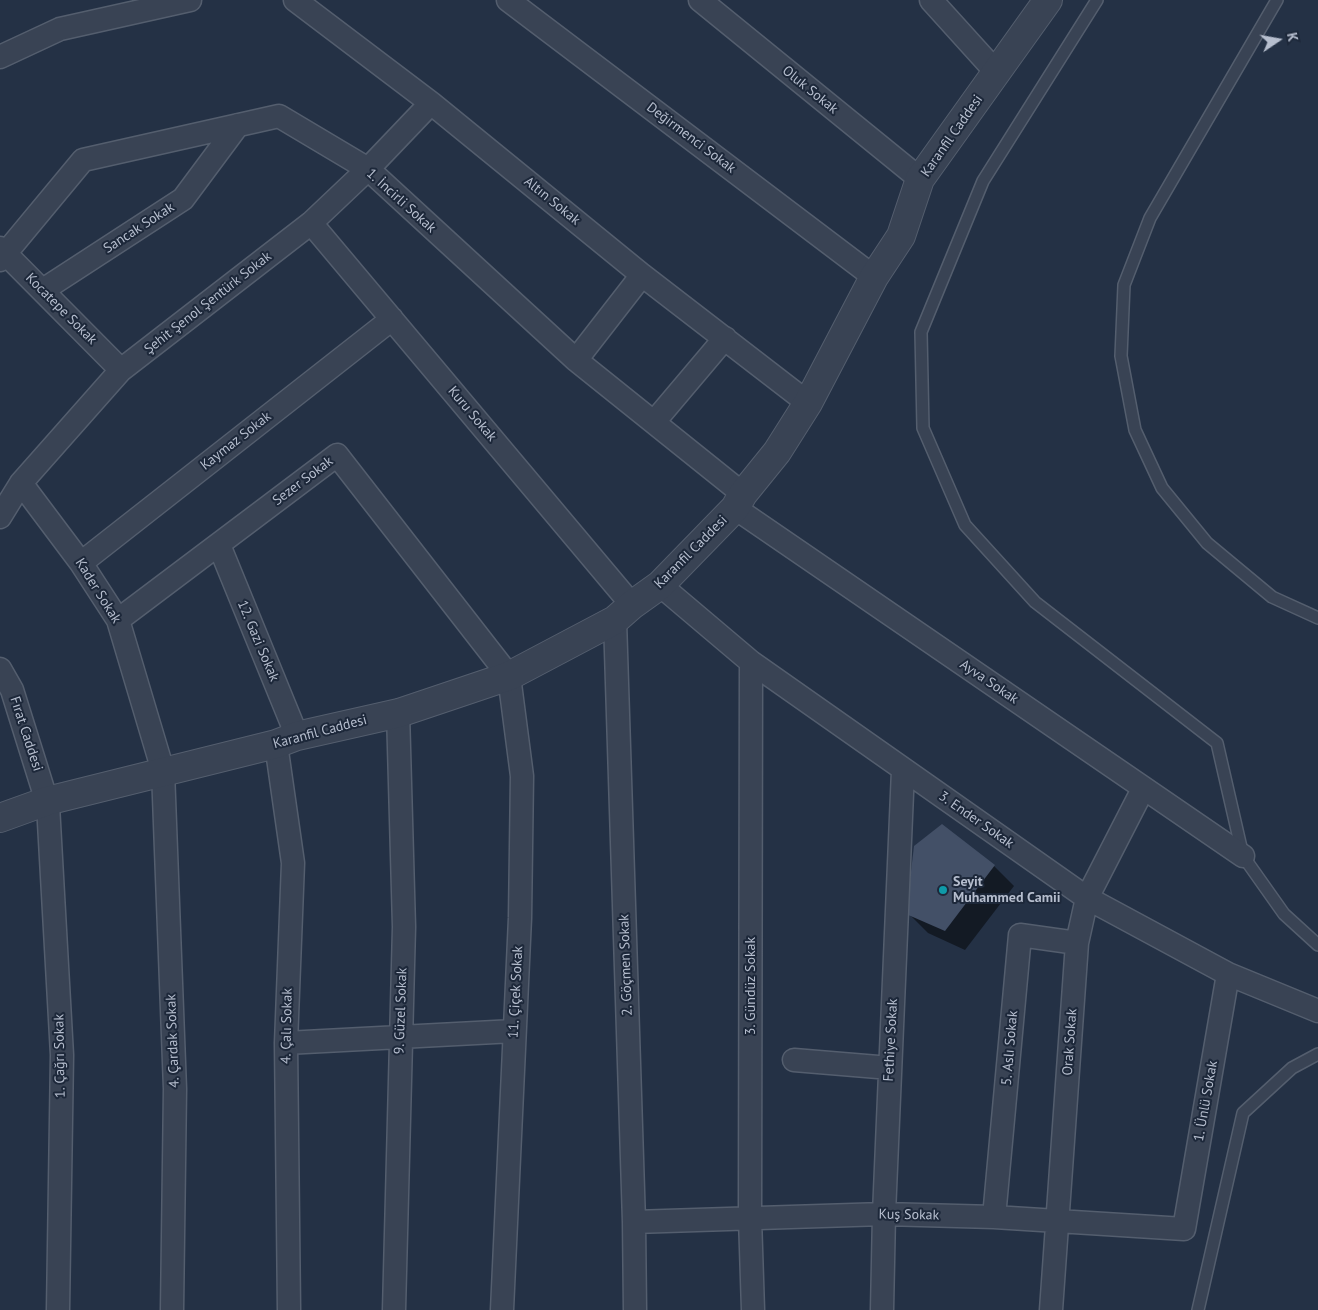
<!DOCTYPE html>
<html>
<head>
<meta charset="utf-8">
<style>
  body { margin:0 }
  #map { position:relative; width:1318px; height:1310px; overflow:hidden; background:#243145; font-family:"PT Sans",sans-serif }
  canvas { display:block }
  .north { position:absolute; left:1253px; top:15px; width:50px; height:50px; -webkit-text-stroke:4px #1d283a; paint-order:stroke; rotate:78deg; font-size:14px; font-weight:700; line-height:20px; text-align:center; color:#b6bece }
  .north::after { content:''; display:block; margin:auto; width:18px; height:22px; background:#b6bece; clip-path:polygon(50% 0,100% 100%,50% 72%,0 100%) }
</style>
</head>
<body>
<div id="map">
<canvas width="1318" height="1310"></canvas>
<div class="north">K</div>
</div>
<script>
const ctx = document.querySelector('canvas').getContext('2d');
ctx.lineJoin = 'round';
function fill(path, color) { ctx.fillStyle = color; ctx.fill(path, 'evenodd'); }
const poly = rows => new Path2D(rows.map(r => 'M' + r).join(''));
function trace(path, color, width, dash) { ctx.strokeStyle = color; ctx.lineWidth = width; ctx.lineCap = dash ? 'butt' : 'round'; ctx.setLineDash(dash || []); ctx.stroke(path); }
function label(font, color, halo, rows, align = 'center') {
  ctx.font = font + ' "PT Sans",sans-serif'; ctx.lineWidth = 4; ctx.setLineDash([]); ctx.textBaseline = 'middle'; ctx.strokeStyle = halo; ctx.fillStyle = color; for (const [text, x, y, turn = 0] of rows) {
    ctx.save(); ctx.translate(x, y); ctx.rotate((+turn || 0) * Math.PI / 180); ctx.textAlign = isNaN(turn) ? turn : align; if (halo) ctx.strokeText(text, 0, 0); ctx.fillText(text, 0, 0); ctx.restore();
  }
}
fill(poly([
  [994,866,1014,886,965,950,928,933,908,913]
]), '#0007');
fill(poly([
  [942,824,995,865,945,931,906,914,914,846]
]), '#435067');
const service = poly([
  [1097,0,983,181,921,332,923,428,965,525,1035,602,1217,743,1243,856,1284,914,1318,945],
  [1277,0,1150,218,1124,285,1121,356,1135,430,1162,488,1207,543,1272,597,1318,618],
  [1198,1310,1243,1113,1292,1068,1318,1054]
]);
const minor = poly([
  [295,0,431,103,642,275,808,403],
  [508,0,874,277],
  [700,0,920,179],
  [931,0,997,73],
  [0,57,60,29,190,0],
  [311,223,632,605],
  [0,248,121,370],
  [0,260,83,160,279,116,368,169,576,360,743,494],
  [43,290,183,199,238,125],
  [576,360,642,275],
  [654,422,725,338],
  [21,483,81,563,118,620,163,771,175,1089,172,1310],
  [735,508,1243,856],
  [0,517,21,483,121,370,311,223,368,169,431,103],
  [219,545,297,736],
  [81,563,392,319],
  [660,585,751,662,1087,898,1228,974,1318,1011],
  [118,620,337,455,509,676,522,776,520,918,502,1310],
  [615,620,634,1222,635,1310],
  [751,662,750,1218,753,1310],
  [0,669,12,690,48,805,62,1055,58,1310],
  [276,744,293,863,286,1043,289,1310],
  [286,1043,514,1031],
  [794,1060,890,1068],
  [994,1217,1020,935,1077,943],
  [634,1222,884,1214,994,1217,1184,1229,1228,974],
  [394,1310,404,927,398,712],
  [882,1310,884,1214,903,770],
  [1051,1310,1077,943,1087,898,1143,789]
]);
const tertiary = poly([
  [0,818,47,801,276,744,297,736,399,713,509,676,615,620,632,605,660,585,735,508,743,494,777,452,808,403,874,277,901,236,920,179,1048,0]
]);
trace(service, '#545e6e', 14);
trace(minor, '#545e6e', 25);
trace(tertiary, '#545e6e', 30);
trace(service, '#394354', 11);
trace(minor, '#394354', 22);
trace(tertiary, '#394354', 28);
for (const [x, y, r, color] of [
  [943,890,5,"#0f9aa8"]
]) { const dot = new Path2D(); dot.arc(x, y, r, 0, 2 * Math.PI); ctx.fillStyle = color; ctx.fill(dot); trace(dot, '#1d283a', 2); }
label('14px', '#b6bece', '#1d283a', [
  ["Oluk Sokak",810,90,39],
  ["Karanfil Caddesi",952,136,-55],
  ["Değirmenci Sokak",691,138,37],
  ["1. İncirli Sokak",401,201,42],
  ["Altın Sokak",552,201,39],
  ["Sancak Sokak",139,228,-33],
  ["Şehit Şenol Şentürk Sokak",208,303,-38],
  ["Kocatepe Sokak",61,309,45],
  ["Kuru Sokak",472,414,50],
  ["Kaymaz Sokak",236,441,-38],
  ["Sezer Sokak",303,481,-37],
  ["Karanfil Caddesi",691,552,-45],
  ["Kader Sokak",98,591,58],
  ["12. Gazi Sokak",258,641,67],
  ["Ayva Sokak",989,682,34],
  ["Karanfil Caddesi",320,732,-15],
  ["Fırat Caddesi",26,734,72],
  ["3. Ender Sokak",976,820,35],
  ["2. Göçmen Sokak",626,965,-92],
  ["3. Gündüz Sokak",751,986,-90],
  ["11. Çiçek Sokak",516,992,-87],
  ["9. Güzel Sokak",401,1011,-88],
  ["4. Çalı Sokak",287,1026,-89],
  ["Fethiye Sokak",891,1040,-87],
  ["4. Çardak Sokak",173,1041,-92],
  ["Orak Sokak",1070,1042,-86],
  ["5. Aslı Sokak",1010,1048,-85],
  ["1. Çağrı Sokak",60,1056,-91],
  ["1. Ünlü Sokak",1206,1101,-80],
  ["Kuş Sokak",909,1215,1]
]);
label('bold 14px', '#b6bece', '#1d283a', [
  ["Seyit",953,882],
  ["Muhammed Camii",953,898]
], 'left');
</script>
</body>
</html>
